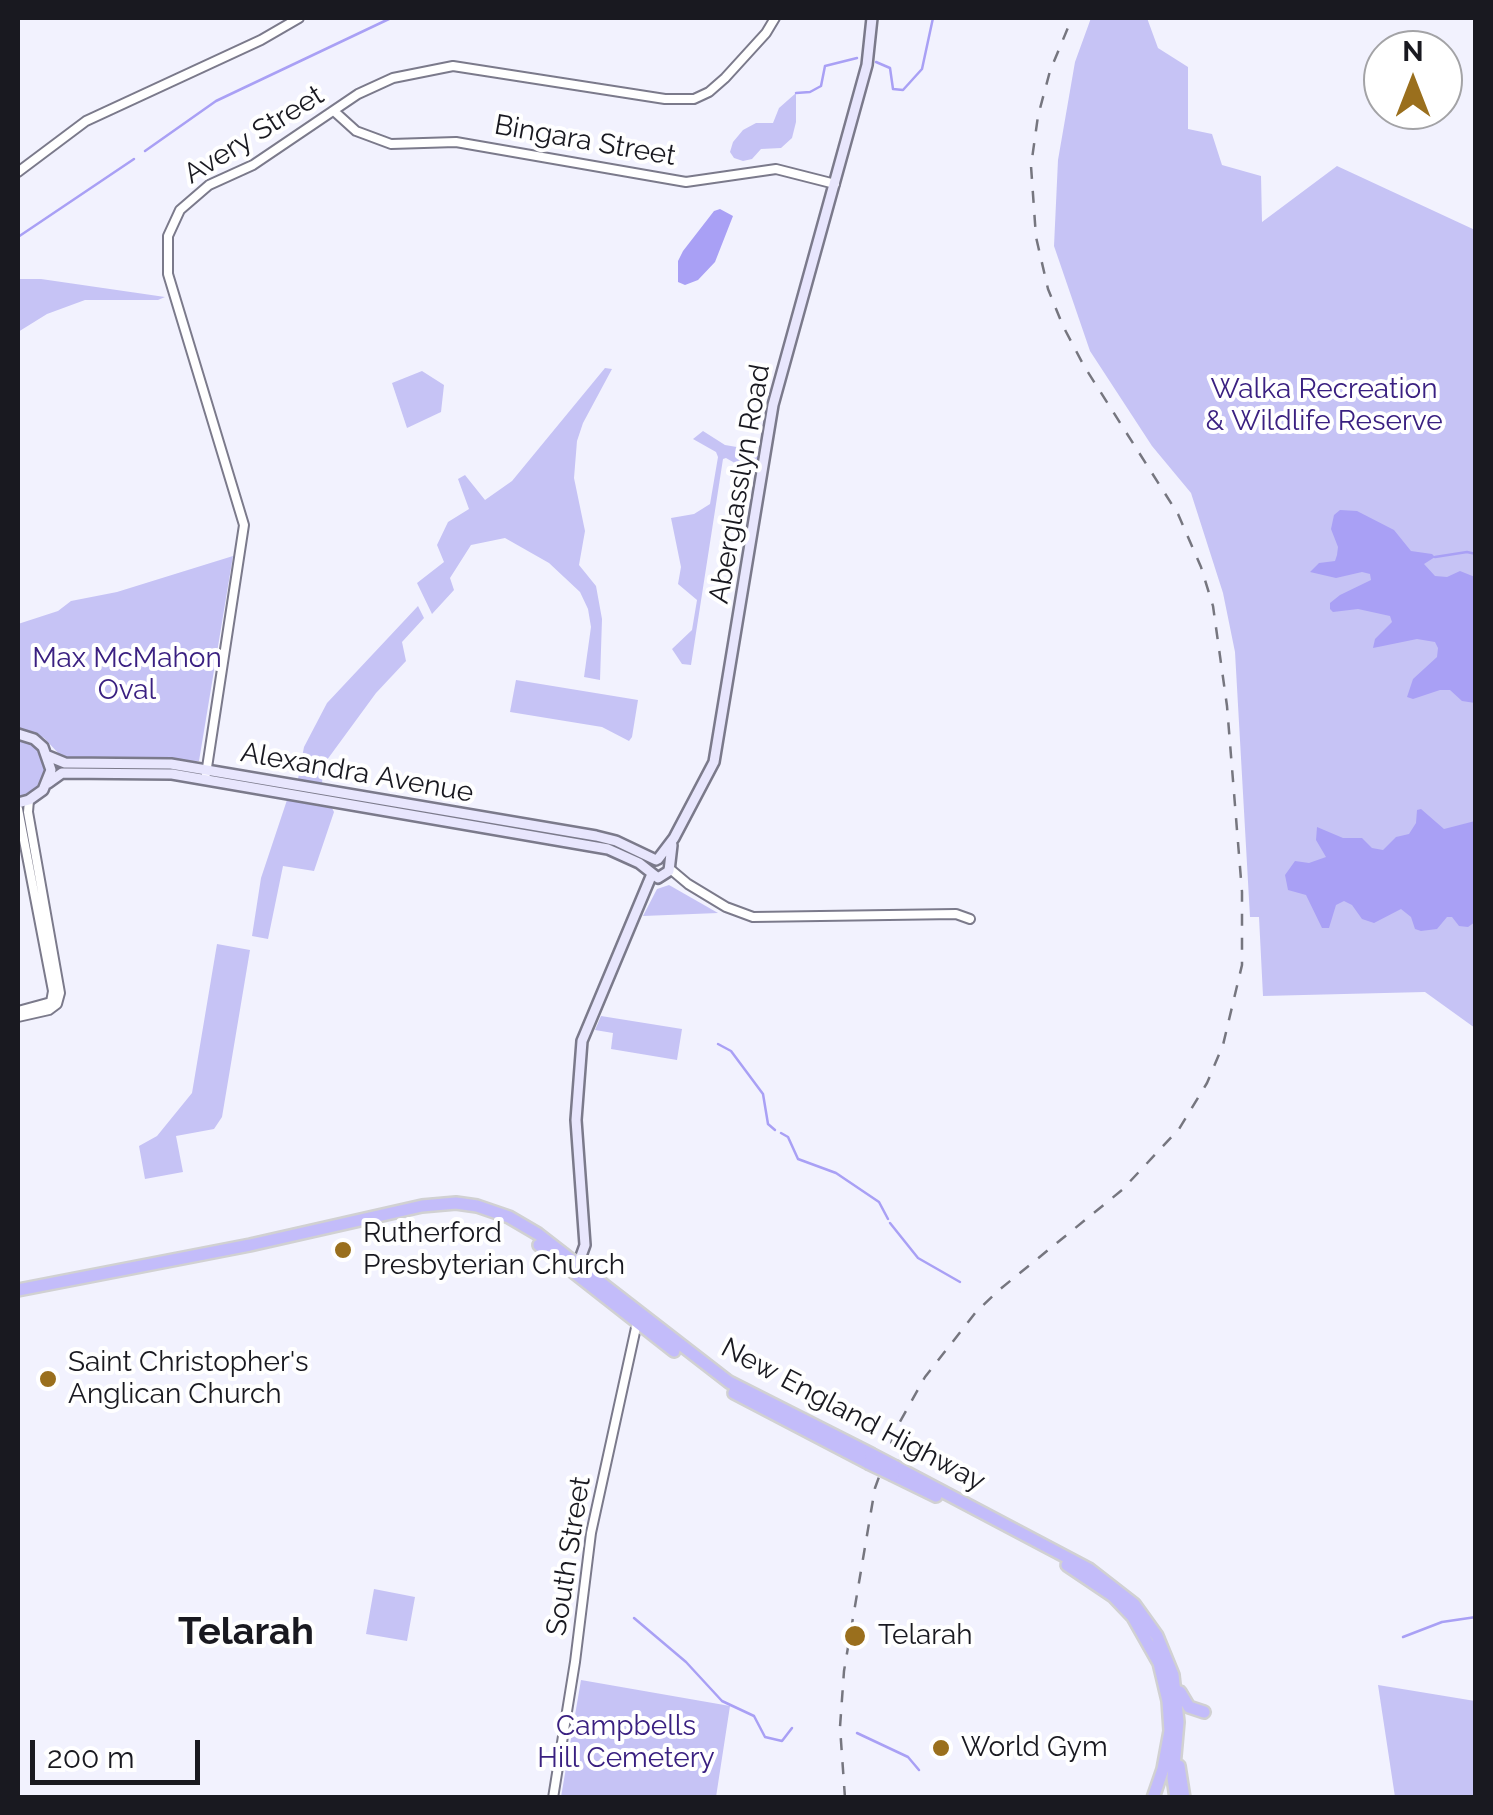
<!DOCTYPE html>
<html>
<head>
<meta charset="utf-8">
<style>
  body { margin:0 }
  #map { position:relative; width:1493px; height:1815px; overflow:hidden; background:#f2f2fe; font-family:Raleway,sans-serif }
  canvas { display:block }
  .frame { position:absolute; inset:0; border:20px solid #191920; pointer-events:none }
  .north { position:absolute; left:1363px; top:30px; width:100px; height:100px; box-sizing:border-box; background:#fff; border:2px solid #a3a3a6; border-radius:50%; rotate:0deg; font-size:28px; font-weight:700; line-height:40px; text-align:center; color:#191920 }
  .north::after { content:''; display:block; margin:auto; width:35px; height:45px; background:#9a6f1d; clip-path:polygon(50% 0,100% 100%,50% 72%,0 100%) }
  .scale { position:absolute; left:30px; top:1740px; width:170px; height:45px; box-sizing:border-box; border:5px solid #191920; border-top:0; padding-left:12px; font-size:30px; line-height:35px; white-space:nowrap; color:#191920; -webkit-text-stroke:8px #fff; paint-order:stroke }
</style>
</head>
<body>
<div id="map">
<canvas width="1493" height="1815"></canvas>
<div class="frame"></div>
<div class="north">N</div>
<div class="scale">200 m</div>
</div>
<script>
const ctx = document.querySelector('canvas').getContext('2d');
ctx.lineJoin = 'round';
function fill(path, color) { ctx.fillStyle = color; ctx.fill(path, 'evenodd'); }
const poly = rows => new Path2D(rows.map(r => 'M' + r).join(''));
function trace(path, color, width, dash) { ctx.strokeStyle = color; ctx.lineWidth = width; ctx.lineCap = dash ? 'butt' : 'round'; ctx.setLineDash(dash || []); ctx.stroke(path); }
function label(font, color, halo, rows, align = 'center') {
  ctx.font = font + ' Raleway,sans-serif'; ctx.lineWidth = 8; ctx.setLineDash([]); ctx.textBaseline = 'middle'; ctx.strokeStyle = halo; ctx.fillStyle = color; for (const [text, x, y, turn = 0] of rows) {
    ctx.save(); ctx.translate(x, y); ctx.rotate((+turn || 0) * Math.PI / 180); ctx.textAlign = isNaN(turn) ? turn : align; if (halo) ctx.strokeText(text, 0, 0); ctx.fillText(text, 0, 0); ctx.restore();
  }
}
fill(poly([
  [1091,18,1147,18,1158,48,1188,67,1188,129,1212,134,1222,165,1261,176,1262,222,1337,166,1475,230,1475,1028,1425,992,1263,996,1259,917,1250,917,1235,652,1223,593,1191,493,1152,446,1090,351,1054,246,1058,160,1075,62],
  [796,93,796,122,792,138,781,148,761,149,752,159,743,161,734,158,730,152,733,142,743,130,756,123,773,123,779,108],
  [18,279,41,279,165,297,158,300,85,300,47,314,18,332],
  [605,368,612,369,583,423,577,441,574,478,585,531,579,565,596,586,602,619,600,680,584,677,591,627,588,609,580,592,549,563,505,538,471,545,450,578,454,590,432,614,417,583,444,562,437,545,448,522,469,509,458,479,465,475,485,500,512,481],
  [422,371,444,385,441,412,407,428,392,383],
  [703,431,725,445,760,451,754,474,726,458,723,459,691,665,682,664,672,649,692,630,697,600,678,584,681,567,671,518,694,514,710,504,718,457,716,452,693,439],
  [233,556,199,761,62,757,44,738,18,727,18,624,58,611,71,601,117,592],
  [418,606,424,618,402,642,406,661,376,693,324,764,322,783,298,779,304,747,327,703],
  [516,680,638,700,632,737,629,741,602,727,510,712],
  [18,738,38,748,46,766,41,786,33,793,18,799],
  [287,800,332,808,334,812,314,871,283,866,268,939,252,936,261,878],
  [669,885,718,913,643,916,657,889],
  [217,944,250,950,222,1117,214,1129,176,1136,183,1172,145,1179,139,1146,157,1136,192,1093],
  [601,1016,682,1029,677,1060,611,1049,613,1033,595,1030],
  [374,1589,415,1597,407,1641,366,1634],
  [581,1680,730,1706,716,1797,561,1797],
  [1378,1685,1475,1701,1475,1797,1395,1797]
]), '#c6c3f5');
fill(poly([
  [720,209,733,216,715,262,698,280,685,285,678,282,678,261,683,251,714,211],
  [1340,510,1357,511,1394,530,1411,551,1432,554,1435,557,1424,564,1435,576,1447,577,1460,571,1475,577,1475,703,1462,701,1450,690,1440,690,1413,699,1407,697,1413,679,1437,657,1438,648,1435,642,1417,639,1373,648,1375,639,1392,622,1390,616,1358,609,1333,612,1330,609,1330,603,1340,595,1371,580,1370,574,1362,572,1336,578,1310,572,1319,563,1335,561,1337,555,1338,547,1331,529,1334,515],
  [1421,809,1444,829,1475,821,1475,922,1468,927,1459,926,1452,917,1447,917,1437,929,1421,931,1415,929,1411,917,1401,909,1374,923,1362,919,1352,905,1344,901,1336,905,1329,928,1322,928,1306,895,1288,890,1285,875,1295,861,1309,863,1326,857,1316,840,1317,827,1343,838,1362,838,1372,848,1383,850,1396,837,1409,834,1416,823,1417,810]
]), '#a9a0f5');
trace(poly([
  [876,62,890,68,893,89,903,90,922,69,933,18],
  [796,93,810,92,821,86,825,66,857,58],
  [145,151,216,101,391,18],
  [18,237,134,159],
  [1435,557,1467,552,1476,554],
  [718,1044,731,1051,763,1094,768,1124,775,1130],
  [781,1133,788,1137,798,1159,836,1173,879,1202,888,1219],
  [890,1223,918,1258,960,1282],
  [634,1618,686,1662,722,1701,754,1716,765,1737,782,1741,792,1728],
  [1403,1637,1442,1622,1476,1617],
  [857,1733,908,1757,919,1770]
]), '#a9a0f5', 2.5);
const tertiary = poly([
  [335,112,356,131,391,144,456,142,686,182,776,169,835,184],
  [18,172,86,121,261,40,299,18],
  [206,774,244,525,168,274,168,236,180,210,209,185,253,165,358,94,393,78,453,66,665,99,694,99,709,92,725,78,766,33,775,18],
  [18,809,53,991,51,1002,18,1011],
  [669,868,688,884,726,907,753,917,956,914,970,919],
  [18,1017,49,1010,57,1004,60,993,28,812,29,800],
  [553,1798,575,1662,591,1533,637,1323]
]);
const secondary = poly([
  [18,734,34,739,43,747,51,770,43,790,29,800,18,803],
  [48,756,65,763,171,764,596,836,616,841,656,860],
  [48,783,62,773,172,774,608,849,639,863,658,878,669,871,672,845],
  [658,859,674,838,714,762,773,405,867,65,872,18],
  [576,1270,585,1245,576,1120,582,1041,652,874]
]);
const trunk = poly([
  [539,1245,674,1351],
  [18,1290,250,1245,422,1206,456,1203,477,1206,509,1217,538,1234,729,1382,871,1454],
  [734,1393,868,1463],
  [896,1467,1089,1569,1134,1604,1157,1636,1173,1675,1178,1722,1173,1778,1176,1798],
  [893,1475,936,1496],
  [1067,1565,1113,1596,1133,1617,1159,1663,1168,1701,1170,1731,1163,1769,1153,1798],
  [1180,1692,1189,1707,1204,1712],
  [1179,1766,1184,1798]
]);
trace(tertiary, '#7b7a8b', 12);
trace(secondary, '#7b7a8b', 14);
trace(trunk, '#d1d1d2', 16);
trace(tertiary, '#fff', 8);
trace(secondary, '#e8e6fd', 9);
trace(trunk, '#c3bcfa', 11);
trace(poly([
  [845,1798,840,1727,844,1671,875,1488,897,1427,925,1377,976,1312,999,1290,1122,1190,1179,1129,1207,1083,1223,1045,1242,965,1242,892,1227,706,1213,606,1201,567,1178,514,1084,366,1063,326,1048,289,1036,237,1031,166,1038,116,1050,71,1072,18]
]), '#76767f', 2.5, [12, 12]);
const trunkBridge = poly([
  [871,1454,896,1467],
  [868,1463,893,1475]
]);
trace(trunkBridge, '#d1d1d2', 16, []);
trace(trunkBridge, '#c3bcfa', 11);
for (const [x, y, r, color] of [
  [343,1250,10,"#9a6f1d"],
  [48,1379,10,"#9a6f1d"],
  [855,1636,12,"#9a6f1d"],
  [941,1748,10,"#9a6f1d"]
]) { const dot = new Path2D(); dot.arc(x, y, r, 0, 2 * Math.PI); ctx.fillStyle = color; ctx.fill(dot); trace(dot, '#fff', 4); }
label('28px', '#191920', '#fff', [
  ["Avery Street",254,135,-32],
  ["Bingara Street",585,141,10],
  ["Aberglasslyn Road",740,484,-80],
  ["Alexandra Avenue",357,773,10],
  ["New England Highway",853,1415,28],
  ["South Street",569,1556,-81]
]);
label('28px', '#3a2081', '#fff', [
  ["Walka Recreation",1324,390],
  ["& Wildlife Reserve",1324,422],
  ["Max McMahon",127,659],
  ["Oval",127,691],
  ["Campbells",626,1727],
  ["Hill Cemetery",626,1759]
]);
label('28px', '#191920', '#fff', [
  ["Rutherford",363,1234],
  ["Presbyterian Church",363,1266],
  ["Saint Christopher's",68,1363],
  ["Anglican Church",68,1395],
  ["Telarah",878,1636],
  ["World Gym",961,1748]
], 'left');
label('bold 38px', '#191920', '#fff', [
  ["Telarah",246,1633]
]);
</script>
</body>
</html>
